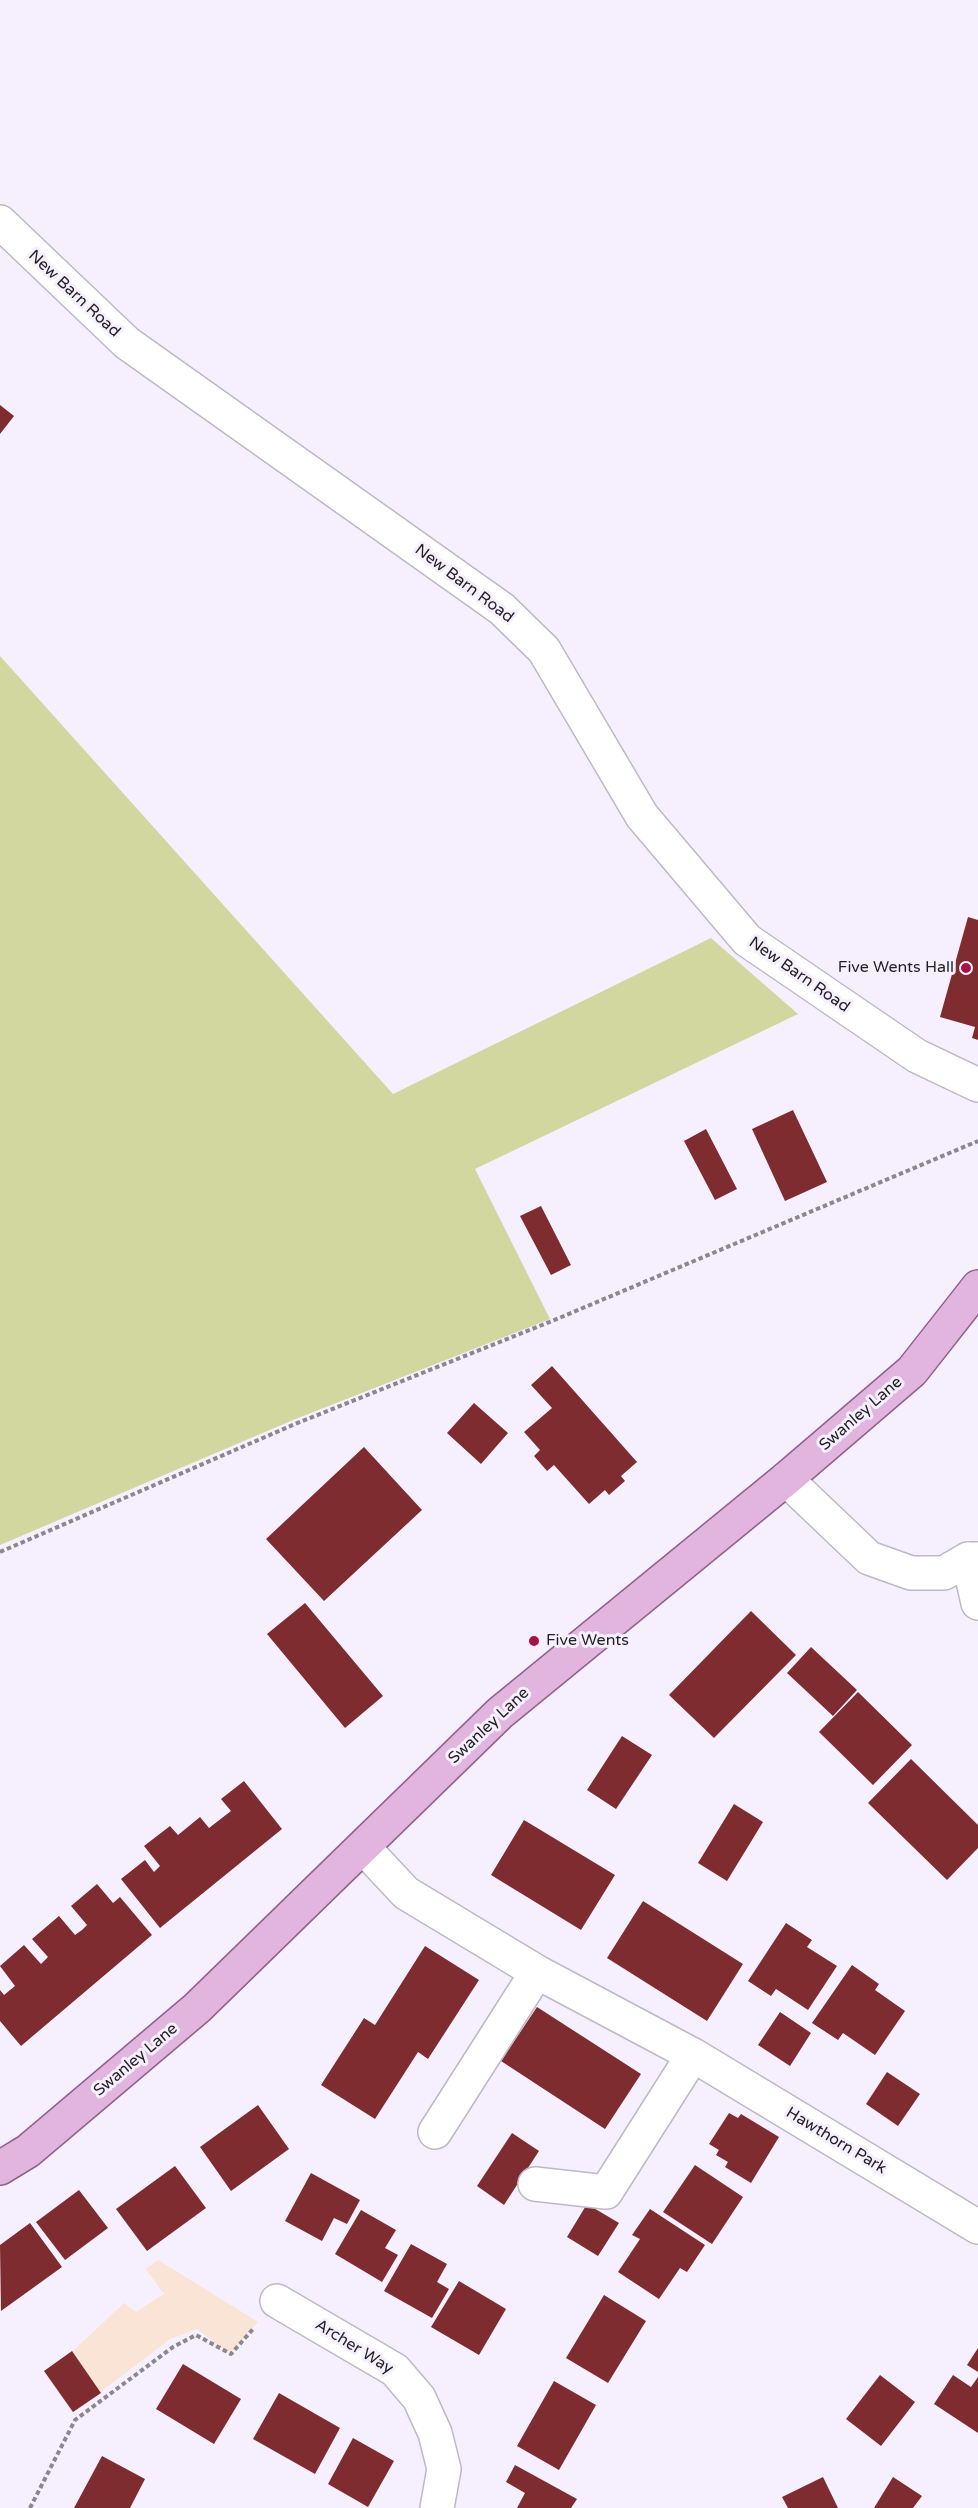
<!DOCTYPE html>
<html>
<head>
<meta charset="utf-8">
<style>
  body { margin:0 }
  canvas { display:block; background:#f6effe }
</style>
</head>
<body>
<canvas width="978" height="2508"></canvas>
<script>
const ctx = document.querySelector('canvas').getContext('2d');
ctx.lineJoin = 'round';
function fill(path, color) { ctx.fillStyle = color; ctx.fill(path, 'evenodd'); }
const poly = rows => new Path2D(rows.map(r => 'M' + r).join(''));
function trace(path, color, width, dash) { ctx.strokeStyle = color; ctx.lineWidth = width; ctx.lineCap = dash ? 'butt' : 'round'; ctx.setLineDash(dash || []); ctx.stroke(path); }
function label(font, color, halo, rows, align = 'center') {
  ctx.font = font + ' "Varela Round",sans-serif'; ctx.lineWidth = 6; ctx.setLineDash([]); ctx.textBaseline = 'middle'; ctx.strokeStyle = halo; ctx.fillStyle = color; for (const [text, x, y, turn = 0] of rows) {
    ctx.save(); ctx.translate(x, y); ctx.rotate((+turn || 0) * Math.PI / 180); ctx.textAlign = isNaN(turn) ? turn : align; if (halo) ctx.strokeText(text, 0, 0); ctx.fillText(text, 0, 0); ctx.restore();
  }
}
fill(poly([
  [158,2260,258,2322,230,2354,197,2329,170,2339,73,2413,44,2371,73,2351,124,2303,136,2312,164,2294,146,2269]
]), '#f9e4d5');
fill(poly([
  [0,656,393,1094,711,938,798,1014,475,1169,550,1319,293,1420,0,1545]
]), '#d2d79f');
fill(poly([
  [0,405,14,416,0,434],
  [968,917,978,920,978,1040,972,1038,975,1027,940,1017],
  [793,1110,827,1182,785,1201,752,1129],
  [706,1129,737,1189,715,1200,684,1141],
  [541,1206,571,1265,551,1275,520,1216],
  [552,1366,637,1462,621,1476,625,1481,609,1495,605,1490,589,1504,554,1465,547,1471,534,1456,540,1450,524,1432,552,1408,531,1385],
  [474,1403,508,1433,481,1464,447,1433],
  [364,1447,422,1510,324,1601,266,1539],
  [305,1603,383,1696,345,1728,267,1634],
  [751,1611,796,1655,714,1738,669,1695],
  [811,1647,857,1690,833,1716,787,1673],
  [858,1692,912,1745,873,1785,819,1732],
  [622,1736,652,1755,616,1809,587,1790],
  [911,1759,978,1825,978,1848,947,1880,868,1803],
  [244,1781,282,1829,160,1928,121,1879,145,1860,154,1872,160,1866,144,1846,170,1826,178,1835,200,1817,209,1828,231,1811,221,1799],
  [734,1804,763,1822,727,1881,698,1863],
  [524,1820,615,1875,581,1930,491,1875],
  [97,1884,113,1903,120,1897,152,1935,21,2046,0,2021,0,1990,4,1995,15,1986,0,1966,24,1945,41,1964,48,1957,32,1939,59,1916,75,1935,82,1930,87,1925,71,1906],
  [643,1901,743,1964,707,2021,607,1958],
  [786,1923,812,1940,807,1947,837,1966,808,2010,776,1989,771,1996,748,1981],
  [425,1946,479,1980,428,2059,418,2052,375,2119,321,2085,364,2018,375,2025],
  [852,1965,879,1984,875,1990,905,2011,875,2055,843,2033,838,2040,812,2023],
  [537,2007,641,2074,605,2129,501,2061],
  [780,2012,811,2033,790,2066,758,2045],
  [887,2072,920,2094,898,2126,866,2104],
  [258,2105,289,2149,231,2191,200,2147],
  [729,2113,738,2118,741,2114,779,2137,751,2183,725,2167,728,2162,716,2155,719,2150,709,2144],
  [512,2133,539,2151,504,2205,477,2186],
  [695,2165,743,2197,712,2244,663,2212],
  [175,2166,206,2208,147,2251,116,2209],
  [311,2173,360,2200,347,2224,334,2218,322,2241,285,2221],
  [79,2190,108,2228,65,2260,36,2222],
  [587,2204,619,2223,598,2256,567,2237],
  [650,2209,705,2245,687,2272,680,2268,659,2299,618,2272,640,2239,632,2235],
  [361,2210,396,2230,385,2248,398,2255,382,2282,335,2254],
  [30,2223,62,2267,1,2311,0,2245],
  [411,2244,447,2264,437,2282,449,2289,432,2318,384,2291],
  [459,2281,506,2309,479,2355,431,2327],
  [604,2295,646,2321,608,2383,566,2358],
  [978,2348,978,2372,967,2365],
  [72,2351,101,2393,73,2412,44,2371],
  [183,2364,241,2399,214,2444,156,2409],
  [880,2375,915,2402,881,2446,846,2419],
  [953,2375,971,2387,978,2377,978,2433,934,2404],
  [554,2381,596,2405,559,2470,517,2446],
  [279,2393,340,2428,315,2474,253,2439],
  [353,2438,394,2461,368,2507,328,2484],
  [102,2456,145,2479,130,2508,74,2508],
  [515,2465,577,2499,571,2508,517,2508,525,2493,506,2482],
  [823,2477,838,2508,788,2508,782,2497],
  [893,2477,922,2496,913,2508,874,2508]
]), '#7f2c31');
const minor = poly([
  [0,222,127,343,502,609,544,650,642,816,747,940,917,1056,978,1085],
  [786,1479,869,1558,911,1573,944,1573,968,1559,978,1559],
  [968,1559,978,1603],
  [363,1847,406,1893,537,1972,693,2055,978,2227],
  [435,2132,537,1972],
  [535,2184,606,2192,693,2055],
  [277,2301,395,2370,419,2398,435,2433,444,2469,437,2508]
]);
const major = poly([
  [0,2168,28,2151,197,2008,500,1713,786,1479,912,1371,978,1287]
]);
trace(minor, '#bfb8c6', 36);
trace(major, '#91618d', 36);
trace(poly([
  [0,1552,295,1424,552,1321,978,1141],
  [30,2508,75,2420,173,2347,196,2335,231,2354,253,2329]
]), '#8b8791', 4, [4.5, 3]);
trace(minor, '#fff', 33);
trace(major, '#e1b5dd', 33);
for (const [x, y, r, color] of [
  [966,968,6,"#a71246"],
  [534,1641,6,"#a71246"]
]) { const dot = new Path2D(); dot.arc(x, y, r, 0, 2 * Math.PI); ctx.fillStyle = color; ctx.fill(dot); trace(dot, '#f6effe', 2); }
label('16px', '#211f24', '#f6effe', [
  ["New Barn Road",74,294,43],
  ["New Barn Road",464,584,37],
  ["New Barn Road",799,975,35],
  ["Swanley Lane",861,1414,-41],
  ["Swanley Lane",489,1726,-43],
  ["Swanley Lane",136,2060,-40],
  ["Hawthorn Park",836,2141,31],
  ["Archer Way",354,2347,32]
]);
label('16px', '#211f24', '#f6effe', [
  ["Five Wents Hall",954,968],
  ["Five Wents",546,1641,"left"]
], 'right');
</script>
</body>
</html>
